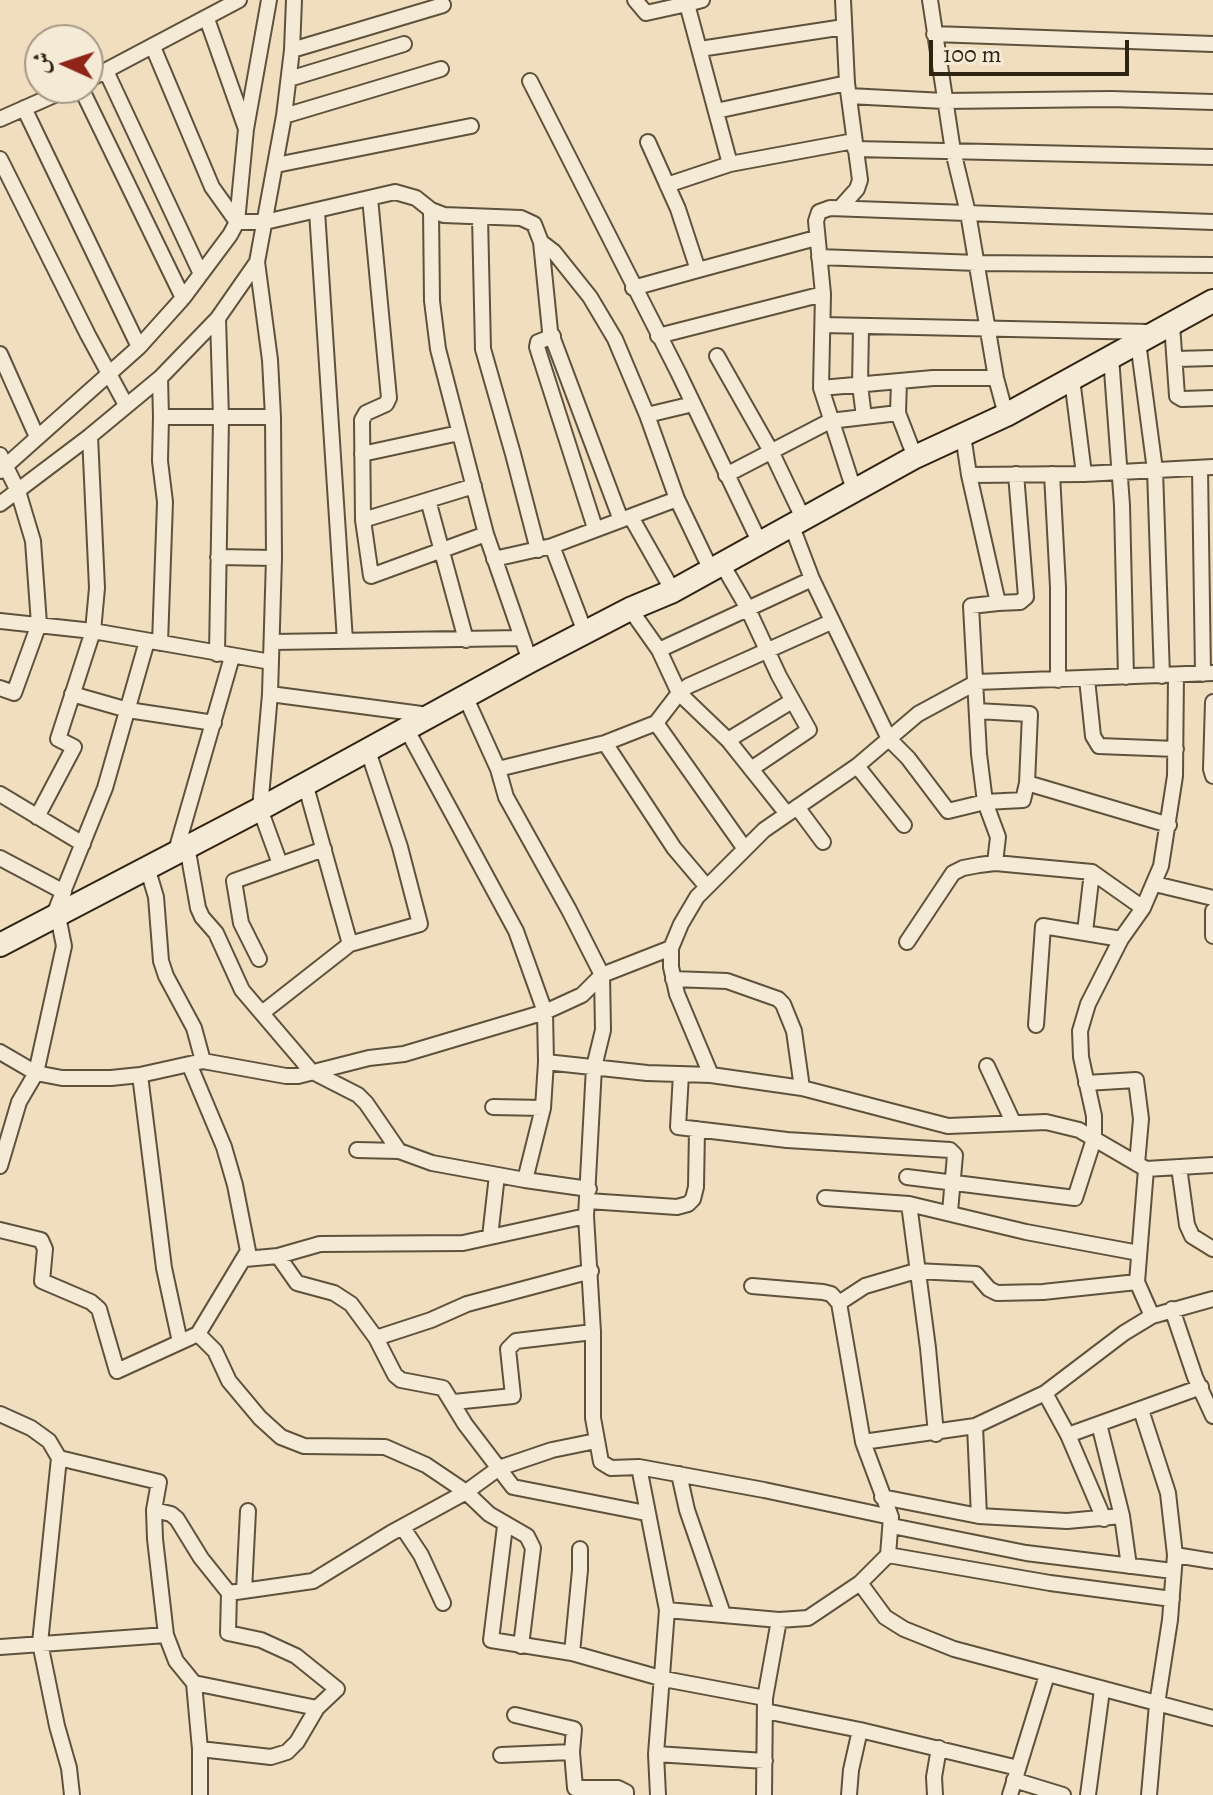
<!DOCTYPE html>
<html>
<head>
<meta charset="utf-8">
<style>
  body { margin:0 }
  #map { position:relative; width:1213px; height:1795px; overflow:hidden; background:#f0debe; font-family:Alegreya,Amiri,serif }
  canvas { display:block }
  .north { position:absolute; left:24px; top:24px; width:80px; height:80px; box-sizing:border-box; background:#f5ead5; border:2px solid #a69a87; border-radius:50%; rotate:273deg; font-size:22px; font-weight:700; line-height:32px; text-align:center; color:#2f2312 }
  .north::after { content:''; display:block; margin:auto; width:28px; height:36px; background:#8f2418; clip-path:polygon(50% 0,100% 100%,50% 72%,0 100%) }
  .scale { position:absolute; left:929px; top:40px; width:200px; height:36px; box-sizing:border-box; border:4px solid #2f2312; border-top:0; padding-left:10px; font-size:24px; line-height:28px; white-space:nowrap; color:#2f2312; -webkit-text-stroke:6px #f5ead5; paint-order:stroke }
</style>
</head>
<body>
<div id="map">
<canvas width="1213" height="1795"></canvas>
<div class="north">ش</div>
<div class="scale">100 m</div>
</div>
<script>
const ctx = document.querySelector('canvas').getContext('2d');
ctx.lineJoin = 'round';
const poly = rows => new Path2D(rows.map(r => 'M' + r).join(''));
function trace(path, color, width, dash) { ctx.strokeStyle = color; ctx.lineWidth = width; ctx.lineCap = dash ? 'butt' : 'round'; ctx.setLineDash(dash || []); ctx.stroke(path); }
const minor = poly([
  [635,0,646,13,687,4],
  [930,0,953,151,968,213,996,378,1006,415],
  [207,19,246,129],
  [934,34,1213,44],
  [153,47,212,187,237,222],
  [700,49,844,27],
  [292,50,443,5],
  [106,71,201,274],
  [289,79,404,44],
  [88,80,239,0],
  [530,81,678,372,759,541],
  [81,88,183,298],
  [849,96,944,101,1111,99,1213,102],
  [24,108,139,347],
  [716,111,847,83],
  [284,116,441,69],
  [0,119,70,88],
  [648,142,678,209,698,270,816,238],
  [855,149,1213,157],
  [0,159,88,335,126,405],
  [730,164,854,141],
  [276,165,471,126],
  [667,185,730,164,687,4,702,0],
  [370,198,389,398,386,404,366,413,362,420,363,520,371,576,486,534],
  [840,208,857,189,860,180,847,83,843,0],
  [431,210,432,301,438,349,486,534,530,661],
  [317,211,345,641],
  [480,217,483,349,513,454,538,550],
  [237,222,265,222,395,192,416,198,431,210,444,215,521,218,534,224,541,242,550,331,621,520],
  [541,242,554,252,590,297,615,339,647,415,677,499,711,570],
  [819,257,977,263,1213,265],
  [257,262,270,360,273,417,274,558,270,694,260,809,280,864],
  [633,288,698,270],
  [1172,324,1177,396,1182,399,1213,398],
  [823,325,1150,332],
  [861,327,860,385,864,417,898,413],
  [553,336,538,342,537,347,595,528],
  [658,336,823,294],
  [1138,342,1155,470,1162,676],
  [0,354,37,437],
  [717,356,772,453,803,518],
  [1111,357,1122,505,1126,677],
  [1176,359,1213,358],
  [160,378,161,417],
  [1072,379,1084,474],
  [899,381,898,413,915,457],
  [821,388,933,378,996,378],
  [647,415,693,404],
  [963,435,969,475,998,603,971,606,979,754,985,802,998,837,995,863],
  [362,454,459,433],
  [0,455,18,491,33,541,39,624,14,693,0,688],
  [1200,468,1203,674],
  [0,471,139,347,183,298,230,235,237,222,246,129,269,0],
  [1052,474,1058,587,1058,680],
  [726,475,830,421,864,417],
  [969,475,1084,474,1213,467],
  [854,490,821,388,823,294,816,221,819,212,830,208,1213,222],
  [428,500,466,640],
  [0,504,90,436,160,378,218,318,257,262,284,116,292,50,294,0],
  [631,517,673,591],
  [363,520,474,486],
  [791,524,812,579,889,739,908,758,948,811,985,802,1023,800,1027,783],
  [552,546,585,632],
  [218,557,274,558],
  [494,559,552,546,677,499],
  [722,564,747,607,779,676,809,730,751,769],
  [998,603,1020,602,1026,597,1016,474],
  [630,609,659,650,679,693,728,740,787,814],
  [0,621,93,631,271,662],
  [273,642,522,638],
  [160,643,165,502,160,461,161,417,273,417],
  [659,650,812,579],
  [217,654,221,418,218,318],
  [1087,679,1093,736,1099,746,1176,749],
  [72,694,128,710,214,723],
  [270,694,429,715],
  [465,696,498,769,506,797,569,910,602,975,603,1030,594,1067,586,1216,593,1332,593,1418,601,1462,611,1468,639,1467,764,1490,891,1517],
  [1213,702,1211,769,1213,776],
  [977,711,1030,714,1027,783,1169,825],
  [656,723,745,849],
  [407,730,516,931,545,1012,546,1062],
  [728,740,792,701],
  [605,743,674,848,707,887],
  [857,766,904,825],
  [498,769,605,743,656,723,679,693,688,686,831,622],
  [305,783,350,944],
  [0,794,83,844],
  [797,807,823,842],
  [37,817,74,747,58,739,93,631,97,588,90,436],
  [187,846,198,908,202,917,216,933,242,990,311,1071,358,1095,366,1103,399,1151],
  [176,851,232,657],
  [0,858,64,892],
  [147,867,156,897,161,961,166,976,194,1028,203,1061],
  [1155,884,1213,898],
  [1213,911,1213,936],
  [53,917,105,788,147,641],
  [1085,932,1092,872],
  [907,942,953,873,963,868,979,865,995,863,1092,872,1143,908],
  [259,959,241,923,234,881,324,849],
  [673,979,727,981,778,999,783,1004,794,1031,802,1088],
  [262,1013,350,944,420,924,400,847,368,751],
  [1036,1025,1043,926,1121,939],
  [0,1052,36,1073,62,1078,111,1078,140,1075,203,1061,286,1076,298,1076,369,1058,404,1054,545,1012,582,995,602,975,671,948],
  [987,1066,1013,1122],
  [681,1074,678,1127,787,1140,950,1150,955,1155,950,1212],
  [140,1075,164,1268,180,1342],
  [711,1075,677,994,671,967,671,948,681,924,697,897,764,830,857,766,918,714,977,682,1213,673],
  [1086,1083,1136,1080,1141,1119,1137,1164],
  [493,1107,543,1108],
  [357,1150,399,1151,432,1163,525,1180,589,1189],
  [0,1166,19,1102,36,1073,64,946,58,916],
  [1179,1167,1187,1225,1192,1236,1213,1249],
  [1146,1169,1137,1282,1152,1316],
  [907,1177,1075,1198,1094,1139,1094,1116,1081,1057,1080,1031,1088,1004,1121,939,1143,908,1161,866,1175,776,1176,675],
  [525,1180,543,1108,546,1062,647,1073,711,1075,802,1088,948,1126,1046,1122,1079,1130,1146,1169,1213,1165],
  [825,1198,909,1204,1026,1232,1139,1253],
  [588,1201,677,1207,688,1204,693,1199,696,1187,697,1129],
  [909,1204,928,1348,936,1434],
  [0,1230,41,1240,45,1249,42,1281,91,1302,99,1309,117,1371,198,1334,248,1251,235,1185,224,1147,190,1066],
  [490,1237,497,1175],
  [278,1256,297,1283,334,1293,351,1304,376,1338,395,1375,401,1380,443,1388,465,1424,513,1487,646,1513],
  [245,1259,278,1256,320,1244,463,1243,586,1216],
  [839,1303,865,1286,916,1271,976,1274,989,1289,997,1293,1043,1292,1137,1282],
  [1172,1309,1195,1377,1213,1416],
  [198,1334,215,1351,229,1381,260,1418,281,1437,304,1446,385,1447,426,1465,466,1492,489,1514,527,1536,533,1548,521,1646],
  [376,1338,431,1320,467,1304,591,1271],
  [1045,1393,1068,1435,1104,1519],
  [454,1402,513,1396,508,1349,516,1341,593,1332],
  [1141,1410,1168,1493,1175,1555,1170,1620,1157,1704,1149,1795],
  [0,1414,31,1428,49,1441,59,1458,40,1643,57,1726,69,1768,72,1795],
  [1099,1424,1122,1516,1129,1566],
  [975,1426,979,1516],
  [1068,1435,1201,1387],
  [863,1442,975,1426,1045,1393,1124,1333,1152,1316,1213,1299],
  [59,1458,159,1482,154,1510,155,1539,166,1635,176,1661,194,1683,200,1749,200,1795],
  [639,1467,667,1610,656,1754,658,1795],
  [679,1474,687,1510,723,1614],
  [882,1497,979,1516,1067,1521,1122,1516],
  [154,1510,171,1514,177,1519,201,1558,229,1593,228,1633,261,1640,296,1656,337,1689,317,1708,297,1742,287,1752,271,1757,200,1749],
  [505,1526,491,1640,572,1653,664,1679,765,1698],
  [892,1526,1026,1553,1173,1571],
  [403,1528,421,1555,443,1603],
  [888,1555,1050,1583,1172,1599],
  [1175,1555,1213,1561],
  [860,1583,885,1617,904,1629,954,1649,1213,1718],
  [244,1591,248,1511],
  [229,1593,313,1581,391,1533,466,1492,499,1468,552,1450,596,1441],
  [667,1610,779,1620,808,1618,860,1583,888,1555,891,1517,863,1442,839,1303,831,1294,823,1292,752,1286],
  [0,1647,166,1635],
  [572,1653,580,1570,580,1549],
  [194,1683,317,1708],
  [765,1711,860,1730,1018,1768],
  [515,1715,574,1729,572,1752,575,1788,618,1788,626,1792,626,1795],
  [656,1754,765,1761],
  [501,1755,572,1752],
  [1014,1780,1063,1795],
  [764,1795,765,1698,779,1620],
  [849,1795,851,1770,860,1730],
  [935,1795,934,1777,939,1748],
  [1010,1795,1047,1675],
  [1088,1795,1102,1690]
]);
const secondary = poly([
  [0,945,260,809,530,661,630,609,673,591,915,457,1006,415,1213,301]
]);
trace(minor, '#5f523d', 18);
trace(secondary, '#2f2312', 26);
trace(minor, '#f5ead5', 14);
trace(secondary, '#f5ead5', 22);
</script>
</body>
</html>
